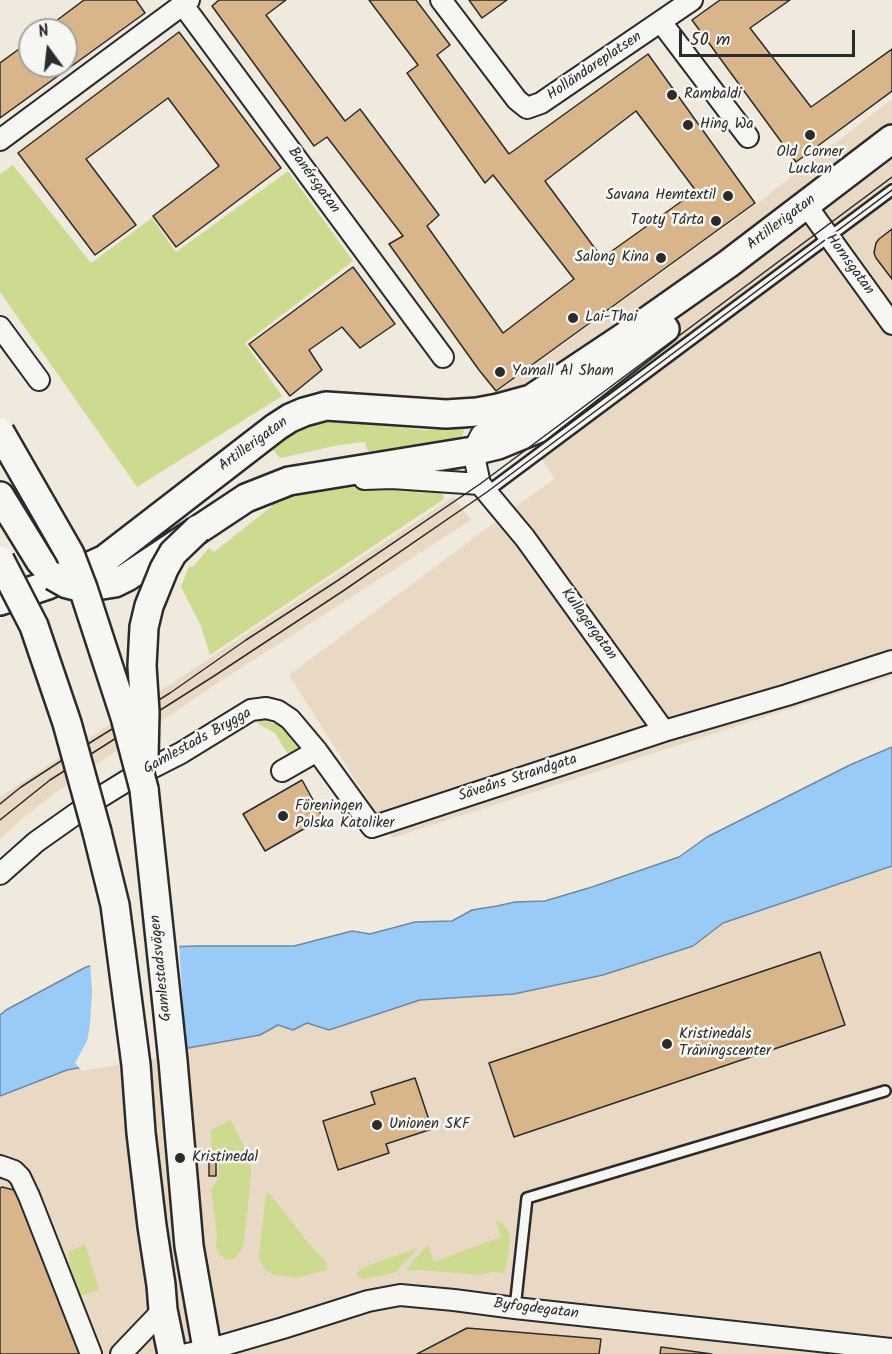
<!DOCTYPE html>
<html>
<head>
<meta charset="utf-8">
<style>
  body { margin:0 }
  #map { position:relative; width:892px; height:1354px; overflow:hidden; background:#f0e9dd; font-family:Kalam,sans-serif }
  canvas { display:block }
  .north { position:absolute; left:18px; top:18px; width:60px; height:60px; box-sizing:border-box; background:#f6f6f2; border:2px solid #a5a5a2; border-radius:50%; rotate:345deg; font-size:16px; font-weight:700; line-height:24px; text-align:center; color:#2b2b2b }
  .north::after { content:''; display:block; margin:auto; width:21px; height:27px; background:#2b2b2b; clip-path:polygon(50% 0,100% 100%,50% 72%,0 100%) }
  .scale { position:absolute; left:679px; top:30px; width:176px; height:27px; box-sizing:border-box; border:3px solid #2b2b2b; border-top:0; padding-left:8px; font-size:18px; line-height:21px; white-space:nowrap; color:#2b2b2b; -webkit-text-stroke:4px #f6f6f2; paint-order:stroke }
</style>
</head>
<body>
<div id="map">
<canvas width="892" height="1354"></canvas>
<div class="north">N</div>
<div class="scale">50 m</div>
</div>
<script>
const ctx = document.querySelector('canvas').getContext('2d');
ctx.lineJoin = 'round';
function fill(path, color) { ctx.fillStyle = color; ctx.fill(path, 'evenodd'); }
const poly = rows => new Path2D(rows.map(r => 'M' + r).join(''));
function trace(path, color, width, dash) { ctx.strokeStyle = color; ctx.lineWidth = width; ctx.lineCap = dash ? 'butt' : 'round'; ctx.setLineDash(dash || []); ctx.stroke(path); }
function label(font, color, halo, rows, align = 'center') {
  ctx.font = font + ' Kalam,sans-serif'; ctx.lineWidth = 5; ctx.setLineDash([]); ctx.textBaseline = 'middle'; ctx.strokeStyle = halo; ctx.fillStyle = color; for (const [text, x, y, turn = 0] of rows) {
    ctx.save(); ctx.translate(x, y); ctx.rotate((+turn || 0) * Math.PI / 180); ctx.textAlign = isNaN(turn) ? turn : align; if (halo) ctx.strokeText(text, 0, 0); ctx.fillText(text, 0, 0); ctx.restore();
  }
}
fill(poly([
  [892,99,892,676,392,838,289,675,555,478,493,395,755,205],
  [453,497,471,520,210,688,59,790,23,818,0,839,0,797],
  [892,866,892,1354,0,1354,0,1096,67,1070,260,1035,278,1025,293,1030,307,1023,329,1030,420,1000,514,994,603,975,693,946,723,923]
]), '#e9d9c4');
fill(poly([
  [13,165,91,263,152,218,176,252,288,171,353,261,245,343,282,396,137,487,0,292,0,174],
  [337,421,424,430,465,427,459,445,390,452,368,451,365,442,339,445,280,458,270,447,283,437,299,428,324,422],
  [357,483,442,490,444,499,210,655,201,626,181,587,189,566,193,567,209,548,214,552,272,506,273,501,288,494],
  [262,720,282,726,289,733,300,748,300,750,293,755,287,753,275,733,259,724,258,721],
  [231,1120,244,1146,248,1157,251,1171,249,1197,243,1247,239,1253,234,1259,227,1260,219,1254,216,1248,217,1235,211,1190,219,1177,219,1159,216,1154,212,1150,211,1130],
  [268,1192,310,1245,326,1262,327,1268,326,1270,296,1278,273,1274,267,1271,263,1267,259,1258,260,1246,266,1194],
  [496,1221,502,1223,506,1227,510,1236,508,1257,504,1273,492,1272,480,1275,420,1270,406,1271,412,1262,428,1245,434,1262,501,1237],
  [85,1244,99,1290,81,1296,78,1296,71,1277,69,1252],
  [415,1249,416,1250,415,1251,396,1272,365,1279,362,1279,356,1275,359,1270,372,1264]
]), '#ccdb8f');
const water = poly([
  [892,747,892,866,723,923,693,946,603,975,514,994,420,1000,329,1030,307,1023,293,1030,278,1025,260,1035,67,1070,0,1096,0,1015,6,1010,86,967,168,947,196,946,294,946,352,931,370,934,415,922,452,921,472,910,497,906,515,902,545,901,592,887,679,857,707,837,850,765,892,747]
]);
fill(water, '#9acaf6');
trace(water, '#6e8aa5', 1.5);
fill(poly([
  [168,944,179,944,185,1035,188,1052,82,1071,75,1063,87,1041,90,1025,92,991,90,963]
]), '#f0e9dd');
const building = poly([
  [84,0,136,0,145,13,0,118,0,63,30,41,30,66,66,66,66,30,44,30,84,0],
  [219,0,286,0,266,15,345,121,360,109,439,215,427,226,503,333,574,279,493,175,485,183,407,73,418,65,369,0,416,0,450,45,437,55,509,154,648,54,755,203,496,391,479,370,389,244,403,236,327,137,314,146,212,6,219,0],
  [636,111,696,191,602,258,545,181,636,111],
  [469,0,507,0,482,18,469,0],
  [720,0,790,0,750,28,811,107,892,49,892,91,796,162,692,20,720,0],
  [179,32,281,168,176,247,153,216,219,166,168,98,86,159,136,225,95,255,18,153,179,32],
  [892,229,892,279,876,258,874,253,876,243,879,239,892,229],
  [353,267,395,324,360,348,342,327,309,350,322,370,290,396,249,344,353,267],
  [302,780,323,818,265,851,243,814,302,780],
  [820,952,845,1025,514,1137,489,1063,820,952],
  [415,1078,432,1129,386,1144,389,1153,338,1170,323,1121,375,1104,371,1092,415,1078],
  [209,1158,216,1158,216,1176,209,1176,209,1158],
  [2,1187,18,1191,85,1354,0,1354,0,1188,2,1187],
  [467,1328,601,1339,599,1354,417,1354,467,1328],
  [661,1347,712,1354,660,1354,661,1347]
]);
fill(building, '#d8b58a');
trace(building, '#2b2b2b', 1.5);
const lane = poly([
  [487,492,892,190],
  [515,1308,527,1198,885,1091]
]);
const street = poly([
  [441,0,517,100,527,108,541,103,692,0],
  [183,5,443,357],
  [661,22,748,137],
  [0,140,189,0],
  [806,205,892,324],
  [0,327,39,380],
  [364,479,392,478,480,484,525,538,664,731],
  [480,484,473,451,481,435,491,430,537,409,548,402],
  [282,771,317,751],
  [0,874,36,842,94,801,128,780,181,753,251,710,266,708,278,711,290,719,317,751,372,827,664,731,787,695,892,661],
  [0,1166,14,1171,20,1177,29,1196,91,1354],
  [121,1354,163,1310],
  [187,1354,207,1350,283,1328,368,1301,400,1295,454,1300,515,1308,892,1349]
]);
const secondary = poly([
  [0,496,40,561,53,576],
  [83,588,115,583,127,577,246,498,289,481,473,451,498,445,537,429,665,329],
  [0,601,48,585,105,559,276,427,290,418,304,412,326,406,446,414,477,412,498,408,531,399,630,333,728,264,892,139],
  [144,789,173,1061,189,1246,208,1354],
  [97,832,115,905,136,1065,141,1133,152,1226,161,1285,163,1310,172,1354]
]);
trace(lane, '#2b2b2b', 14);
trace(street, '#2b2b2b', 24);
trace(secondary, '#2b2b2b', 32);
trace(lane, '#f6f6f2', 9);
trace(street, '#f6f6f2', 20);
trace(secondary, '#f6f6f2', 27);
trace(poly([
  [0,804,21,787,67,757,170,693,246,640,337,581,480,484,892,177],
  [0,820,50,780,214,676,343,591,487,492,892,190]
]), '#2b2b2b', 1.5);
const secondaryBridge = poly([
  [0,432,70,554,83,588,125,717,144,789],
  [0,560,34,626,67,723,97,832],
  [53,576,67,584,83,588],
  [144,757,145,712,142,666,144,627,149,606,164,569,173,553,198,529]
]);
trace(secondaryBridge, '#2b2b2b', 32, []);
trace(secondaryBridge, '#f6f6f2', 27);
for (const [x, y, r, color] of [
  [672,95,6,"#2b2b2b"],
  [688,125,6,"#2b2b2b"],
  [810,135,6,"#2b2b2b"],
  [728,196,6,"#2b2b2b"],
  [716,221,6,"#2b2b2b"],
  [661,258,6,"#2b2b2b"],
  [573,318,6,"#2b2b2b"],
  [500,372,6,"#2b2b2b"],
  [283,816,6,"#2b2b2b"],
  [667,1044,6,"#2b2b2b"],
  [377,1125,6,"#2b2b2b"],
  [180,1158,6,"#2b2b2b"]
]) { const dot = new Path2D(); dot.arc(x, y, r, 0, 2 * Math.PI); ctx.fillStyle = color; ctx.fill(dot); trace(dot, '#f6f6f2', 2); }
label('15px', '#2b2b2b', '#f6f6f2', [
  ["Holländareplatsen",595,67,-34],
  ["Banérsgatan",313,181,54],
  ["Artillerigatan",782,223,-37],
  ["Hornsgatan",849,265,54],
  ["Artillerigatan",254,445,-36],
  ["Kullagergatan",588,625,54],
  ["Gamlestads Brygga",198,742,-29],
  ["Säveåns Strandgata",518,779,-18],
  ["Gamlestadsvägen",162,968,-96],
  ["Byfogdegatan",536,1310,7]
]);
label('15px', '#2b2b2b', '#f6f6f2', [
  ["Rambaldi",684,95],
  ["Hing Wa",700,125],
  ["Old Corner",810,153,"center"],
  ["Luckan",810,170,"center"],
  ["Savana Hemtextil",716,196,"right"],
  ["Tooty Tårta",704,221,"right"],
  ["Salong Kina",649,258,"right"],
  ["Lai-Thai",585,318],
  ["Yamall Al Sham",512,372],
  ["Föreningen",295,807],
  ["Polska Katoliker",295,824],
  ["Kristinedals",679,1035],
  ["Träningscenter",679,1052],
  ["Unionen SKF",389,1125],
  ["Kristinedal",192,1158]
], 'left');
</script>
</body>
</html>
